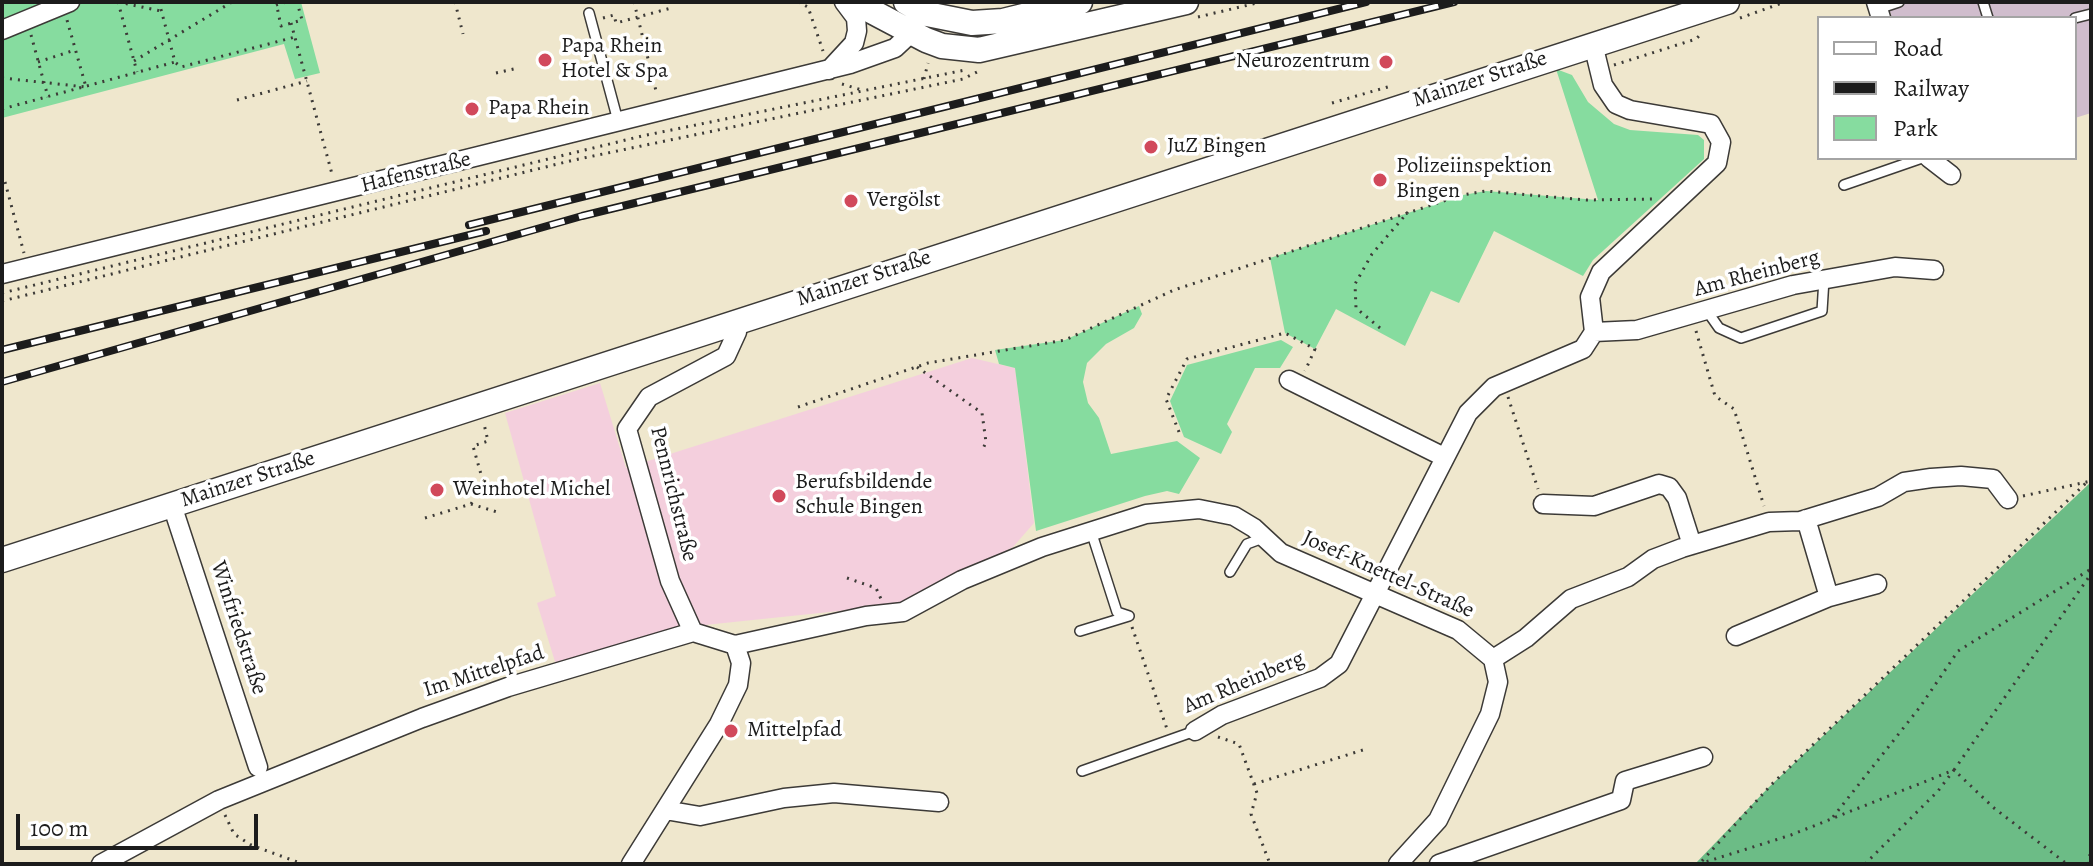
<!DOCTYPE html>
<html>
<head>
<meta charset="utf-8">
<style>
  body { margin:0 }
  #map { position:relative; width:2093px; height:866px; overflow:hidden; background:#efe7cd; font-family:Alegreya,serif }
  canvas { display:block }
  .frame { position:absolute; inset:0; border:4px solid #1c1c1c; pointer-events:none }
  .legend { position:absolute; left:1817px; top:16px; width:260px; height:144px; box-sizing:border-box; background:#fff; border:2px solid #a4a4a4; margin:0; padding:10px 14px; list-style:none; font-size:24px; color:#1c1c1c }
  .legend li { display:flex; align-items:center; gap:16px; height:40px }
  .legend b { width:40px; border:2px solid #a4a4a4 }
  .scale { position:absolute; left:16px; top:814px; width:242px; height:36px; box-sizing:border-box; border:4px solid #1c1c1c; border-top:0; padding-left:10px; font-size:24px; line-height:28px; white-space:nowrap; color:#1c1c1c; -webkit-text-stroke:6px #fff; paint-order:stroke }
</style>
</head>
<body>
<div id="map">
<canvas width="2093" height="866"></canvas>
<div class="frame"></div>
<ul class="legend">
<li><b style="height:10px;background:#fff"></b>Road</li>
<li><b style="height:10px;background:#1c1c1c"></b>Railway</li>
<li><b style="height:22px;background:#86dc9f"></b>Park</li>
</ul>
<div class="scale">100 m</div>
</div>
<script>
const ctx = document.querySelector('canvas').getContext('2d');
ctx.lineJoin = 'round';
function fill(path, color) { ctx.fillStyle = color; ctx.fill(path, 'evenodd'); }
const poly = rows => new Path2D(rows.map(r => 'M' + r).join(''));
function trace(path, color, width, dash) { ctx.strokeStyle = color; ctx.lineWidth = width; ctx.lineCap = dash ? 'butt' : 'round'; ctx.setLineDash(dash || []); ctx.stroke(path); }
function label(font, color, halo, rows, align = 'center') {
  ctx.font = font + ' Alegreya,serif'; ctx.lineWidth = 7; ctx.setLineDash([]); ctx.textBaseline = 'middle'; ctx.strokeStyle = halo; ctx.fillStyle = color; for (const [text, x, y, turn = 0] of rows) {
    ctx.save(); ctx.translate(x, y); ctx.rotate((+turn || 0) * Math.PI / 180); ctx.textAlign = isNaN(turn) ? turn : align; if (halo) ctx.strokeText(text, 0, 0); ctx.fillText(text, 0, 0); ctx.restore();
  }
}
fill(poly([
  [972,358,1015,368,1034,523,1013,547,906,604,705,625,556,665,537,603,556,596,505,413,600,383,626,468]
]), '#f4cfdd');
fill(poly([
  [1887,2,2091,2,2091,113,2075,118,2075,18,1892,18]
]), '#d0bdcd');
fill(poly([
  [10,2,301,2,320,73,295,79,284,44,2,118,2,5],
  [1556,69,1572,75,1588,102,1614,124,1630,130,1698,135,1704,140,1704,159,1593,260,1583,276,1494,231,1459,303,1431,291,1405,346,1336,309,1315,349,1285,333,1270,258,1463,195,1486,191,1598,200],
  [1139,306,1142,314,1134,328,1106,344,1087,363,1083,382,1088,403,1099,418,1111,454,1177,441,1200,458,1179,494,1167,491,1145,496,1036,531,1015,368,999,364,995,350,1065,340],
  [1281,340,1293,347,1280,368,1255,368,1227,424,1232,432,1221,454,1184,437,1170,401,1187,365]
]), '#86dc9f');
fill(poly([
  [2091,482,2091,864,1695,864,1768,788]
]), '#6cbc86');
const lane = poly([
  [1983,2,1988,18],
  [1878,9,1899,2],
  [589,13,618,121],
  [2075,18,2091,14],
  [1844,185,1922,158],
  [1707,311,1719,328,1741,338,1822,311,1824,279],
  [1091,531,1117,612,1129,616],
  [1230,572,1247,544,1263,538],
  [1080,631,1129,616],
  [1082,771,1195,731]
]);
const street = poly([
  [1876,2,1881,18],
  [2,30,70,2],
  [829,70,854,43,857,31,856,18,844,2],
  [1929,158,1951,175],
  [2,274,850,64,895,48,910,34],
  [1594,332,1637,330,1793,285,1895,267,1934,270],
  [1289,380,1444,457],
  [1543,504,1594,506,1659,484,1669,487,1677,498,1692,545],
  [172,505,258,767],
  [1829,597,1877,584],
  [693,632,670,581,627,429,649,397,726,356,737,332,736,320],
  [1736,636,1829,597,1806,519],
  [1493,659,1526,638,1571,599,1628,577,1653,559,1682,548,1769,522,1800,521,1878,497,1904,482,1931,478,1961,476,1993,479,2008,499],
  [1195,731,1222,715,1320,678,1339,664,1468,413,1494,387,1583,349,1594,332,1590,297,1601,272,1717,163,1721,142,1711,124,1630,110,1616,104,1603,85,1593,44],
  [665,810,700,816,784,798,834,793,939,802],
  [101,864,219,800,422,718,508,687,693,632,735,645,866,616,903,612,962,580,1042,547,1146,514,1199,509,1234,516,1254,528,1281,553,1458,630,1493,659,1498,682,1490,714,1438,820,1398,864],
  [631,864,719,724,738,685,741,663,735,645],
  [1439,864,1621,800,1625,781,1703,757]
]);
const secondary = poly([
  [854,2,926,40,942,46,979,50,1186,2],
  [906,2,927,14,972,23,1003,21,1080,2],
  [2,560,1727,2]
]);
trace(lane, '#3c3a37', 12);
trace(street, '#3c3a37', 21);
trace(secondary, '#3c3a37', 27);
trace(poly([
  [118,2,137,72],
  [118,2,161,11],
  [276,2,281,26,302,20,297,2],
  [455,2,463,34],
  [634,2,657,95],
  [798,2,808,7,823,51],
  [276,5,286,2],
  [1198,17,1261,2],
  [603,18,614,15,616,23,671,8],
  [1740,18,1785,2],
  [291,23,332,174],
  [31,35,48,97],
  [134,61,232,2],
  [38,62,75,50],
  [176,63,181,67,295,37],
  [1614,65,1696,39,1703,32],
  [496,73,518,68],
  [2,78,86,87,67,20],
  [924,79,928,63],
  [842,84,865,91],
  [237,100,307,81],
  [1332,103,1391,86],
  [2,109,175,62,159,2],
  [5,182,24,253],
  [2,293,642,136,965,70],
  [2,301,574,160,963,79,979,71],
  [1380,328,1356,308,1355,284,1372,254,1408,212],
  [1696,331,1715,396,1734,409,1764,506],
  [917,367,982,413,986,442,982,451],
  [1508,397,1538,489],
  [798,407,928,363,1065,340,1174,290,1462,195,1486,191,1586,200,1653,199],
  [1179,432,1166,399,1187,359,1285,333,1315,349,1305,371],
  [2023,496,2091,481],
  [471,504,476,496,486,492,473,446,488,441,484,424],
  [425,518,471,504,497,512],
  [847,578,876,588,881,599],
  [1132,627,1167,729],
  [1218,737,1239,744,1257,793,1251,814,1270,864],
  [1254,784,1363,750],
  [225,815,234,834,251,845,303,864],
  [1833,817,1920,707,1958,651,2091,569],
  [1702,861,1771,785,2087,482],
  [1699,864,1791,835,1954,770,2091,574],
  [1865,864,1938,791,1954,770,1994,808,2067,864],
  [2089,864,2091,844]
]), '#3c3a37', 3, [2, 6]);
trace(lane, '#fff', 9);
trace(street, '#fff', 18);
trace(secondary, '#fff', 24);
const rail = poly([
  [469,225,1366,2],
  [2,350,486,231],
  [2,382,582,216,1454,2]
]);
trace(rail, '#1c1c1c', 8);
trace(rail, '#fff', 5, [15]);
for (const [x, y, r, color] of [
  [545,60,8,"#d1495b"],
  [1386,62,8,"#d1495b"],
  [472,109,8,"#d1495b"],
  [1151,147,8,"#d1495b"],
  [1380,180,8,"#d1495b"],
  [851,201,8,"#d1495b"],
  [437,490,8,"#d1495b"],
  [779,496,8,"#d1495b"],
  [731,731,8,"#d1495b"]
]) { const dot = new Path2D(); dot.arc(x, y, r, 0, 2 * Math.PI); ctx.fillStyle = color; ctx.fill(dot); trace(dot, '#fff', 3); }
label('22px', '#1c1c1c', '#fff', [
  ["Papa Rhein",561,47],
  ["Hotel & Spa",561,72],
  ["Neurozentrum",1370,62,"right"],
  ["Papa Rhein",488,109],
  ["JuZ Bingen",1167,147],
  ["Polizeiinspektion",1396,167],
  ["Bingen",1396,192],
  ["Vergölst",867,201],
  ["Berufsbildende",795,483],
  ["Schule Bingen",795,508],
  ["Weinhotel Michel",453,490],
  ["Mittelpfad",747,731]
], 'left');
label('22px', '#1c1c1c', '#fff', [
  ["Mainzer Straße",1480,80,-18],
  ["Hafenstraße",416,173,-14],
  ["Am Rheinberg",1757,274,-15],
  ["Mainzer Straße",864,279,-18],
  ["Mainzer Straße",248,480,-18],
  ["Pennrichstraße",673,494,76],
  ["Josef-Knettel-Straße",1388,575,24],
  ["Winfriedstraße",238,628,72],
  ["Im Mittelpfad",484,672,-18],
  ["Am Rheinberg",1244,683,-23]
]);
</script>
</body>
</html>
